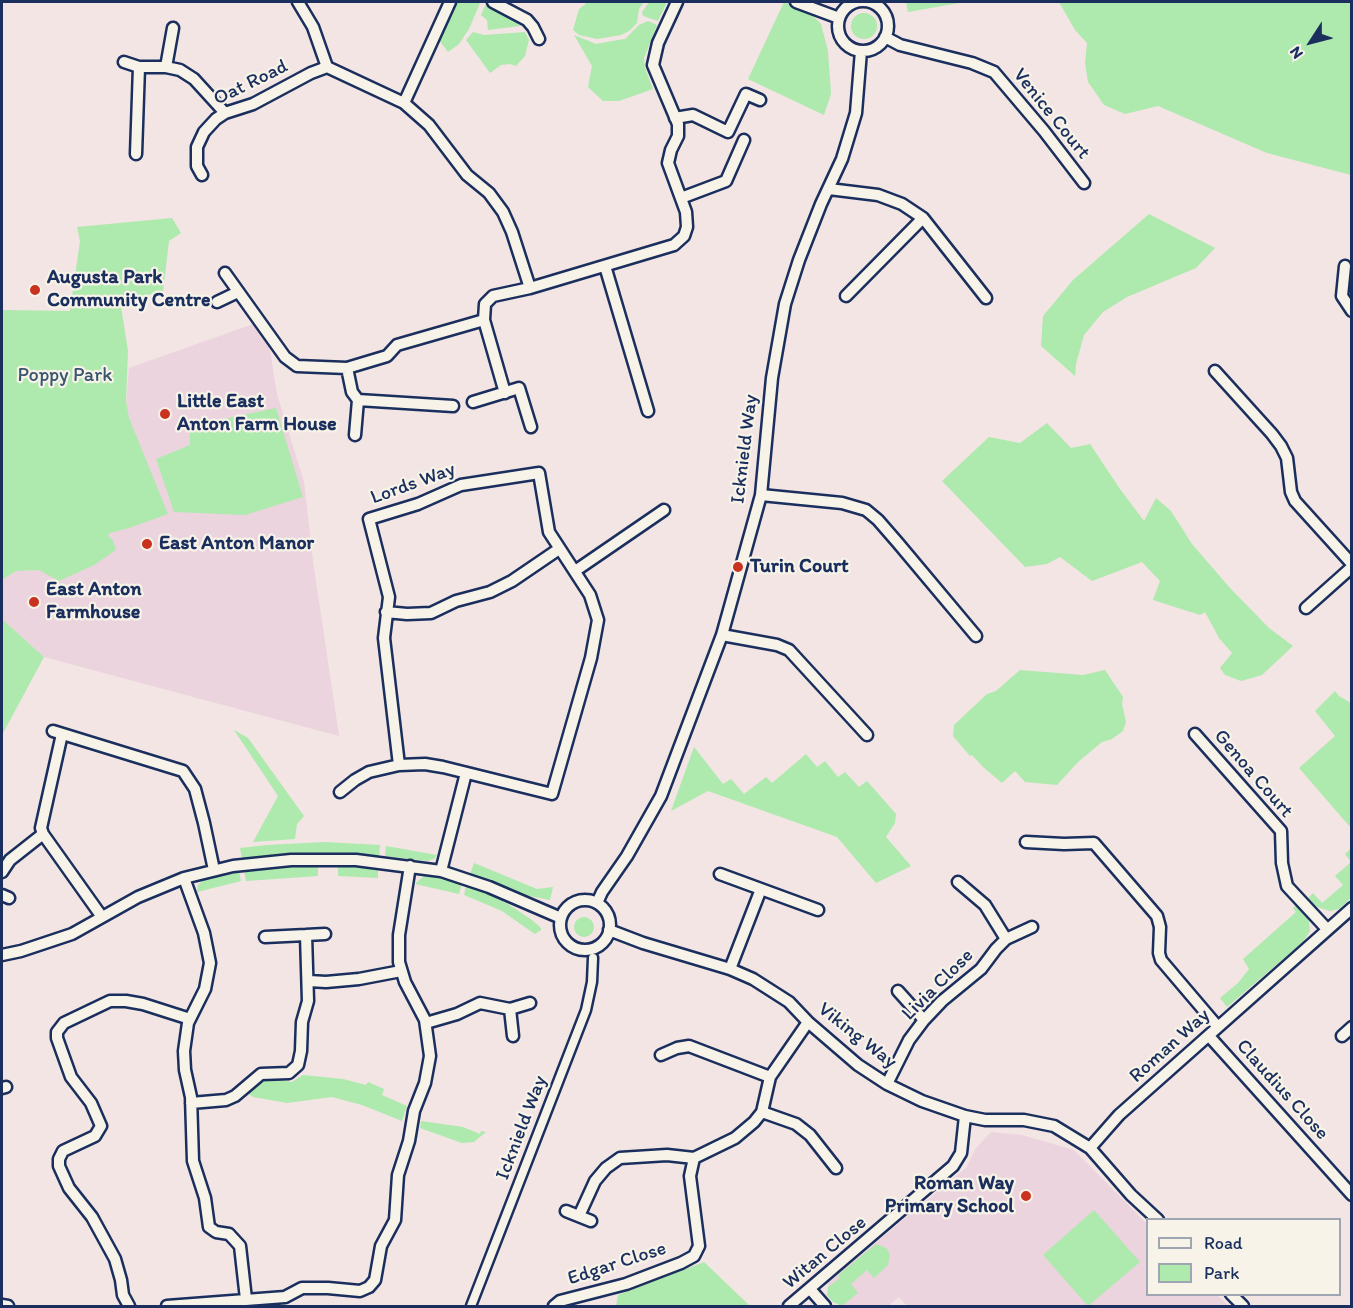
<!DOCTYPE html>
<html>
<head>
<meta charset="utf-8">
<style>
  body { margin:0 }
  #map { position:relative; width:1353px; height:1308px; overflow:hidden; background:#f2e5e3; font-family:Itim,sans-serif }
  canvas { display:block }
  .frame { position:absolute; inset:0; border:3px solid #1b2f5e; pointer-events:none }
  .legend { position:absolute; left:1146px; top:1218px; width:195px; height:78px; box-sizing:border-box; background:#f7f3e8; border:2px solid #9fa5b1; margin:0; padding:8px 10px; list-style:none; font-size:18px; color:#1b2f5e }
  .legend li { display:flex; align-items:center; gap:12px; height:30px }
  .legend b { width:30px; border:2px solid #9fa5b1 }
  .north { position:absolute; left:1281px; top:12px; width:60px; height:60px; -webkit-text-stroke:4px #f7f3e8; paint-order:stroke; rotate:234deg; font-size:16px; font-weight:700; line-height:24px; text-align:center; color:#1b2f5e }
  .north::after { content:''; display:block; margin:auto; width:21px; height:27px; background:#1b2f5e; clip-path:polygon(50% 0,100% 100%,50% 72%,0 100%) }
</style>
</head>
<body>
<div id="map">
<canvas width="1353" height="1308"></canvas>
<div class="frame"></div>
<ul class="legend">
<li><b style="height:8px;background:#f7f3e8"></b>Road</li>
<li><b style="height:16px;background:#aee9ae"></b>Park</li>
</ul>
<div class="north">N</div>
</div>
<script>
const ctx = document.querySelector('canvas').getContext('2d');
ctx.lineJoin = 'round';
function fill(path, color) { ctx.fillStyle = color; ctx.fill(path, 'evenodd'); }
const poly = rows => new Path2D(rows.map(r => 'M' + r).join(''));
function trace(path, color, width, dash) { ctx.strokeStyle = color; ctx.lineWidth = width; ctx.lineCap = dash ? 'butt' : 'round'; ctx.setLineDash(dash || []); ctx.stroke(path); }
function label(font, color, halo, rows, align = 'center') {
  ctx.font = font + ' Itim,sans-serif'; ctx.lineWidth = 4.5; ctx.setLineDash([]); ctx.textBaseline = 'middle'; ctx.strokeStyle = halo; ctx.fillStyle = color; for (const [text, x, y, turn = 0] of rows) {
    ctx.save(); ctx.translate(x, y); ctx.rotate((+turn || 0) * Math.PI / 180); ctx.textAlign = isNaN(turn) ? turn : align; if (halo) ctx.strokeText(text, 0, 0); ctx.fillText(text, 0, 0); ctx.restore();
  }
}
fill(poly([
  [259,322,268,338,277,394,304,482,313,561,339,736,44,657,2,619,2,580,16,571,39,570,123,444,129,368],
  [991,1132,1022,1135,1074,1150,1147,1224,1148,1294,1217,1295,1229,1306,907,1306,899,1297,888,1306,846,1306,827,1283,966,1168,976,1148]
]), '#ebd4dd');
fill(poly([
  [459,2,480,3,469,29,459,44,448,52,439,40,453,7],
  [588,2,644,2,639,9,637,23,629,31,621,35,597,39,579,35,573,30,579,9],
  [649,2,667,2,658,21,643,16,642,12],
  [784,2,813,16,821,24,828,51,831,94,824,115,748,79],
  [906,2,965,2,908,12],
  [1059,2,1351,2,1351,175,1267,153,1158,106,1125,114,1104,105,1088,82,1085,63,1087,43,1075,30],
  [486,4,512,17,520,26,488,30,487,20,481,15],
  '851 26a13 13 0 1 1 26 0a13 13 0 1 1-26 0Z',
  [648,21,657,25,644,58,645,68,653,89,619,101,603,101,588,87,592,66,574,35,596,44,618,40,625,39,639,25],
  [473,32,484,35,525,32,529,40,525,56,516,66,510,64,501,65,490,73,466,40],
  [1149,214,1215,248,1196,268,1127,297,1103,312,1084,335,1076,364,1075,376,1041,346,1043,316,1073,280],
  [172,218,181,233,169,241,163,292,120,300,128,351,126,401,129,418,168,514,129,528,110,533,108,535,113,541,116,550,94,565,59,581,39,570,16,571,2,580,2,310,70,311,80,241,77,227],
  [276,408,303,497,245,515,174,512,156,459,190,445,190,433,223,419],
  [1047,423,1071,448,1090,444,1120,489,1144,521,1156,498,1171,511,1192,544,1230,588,1269,628,1293,646,1262,675,1241,681,1225,675,1220,668,1232,653,1219,638,1205,612,1200,615,1153,600,1160,581,1142,562,1092,581,1060,557,1047,564,1025,567,942,481,989,437,1020,443],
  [2,619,44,657,2,735],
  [1020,670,1083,675,1105,670,1123,697,1122,704,1126,722,1123,731,1112,739,1102,742,1078,762,1057,785,1025,782,1015,771,1002,783,983,767,972,755,970,756,953,736,954,725,987,694,996,691],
  [1335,691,1339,696,1351,703,1351,828,1299,768,1335,736,1315,711],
  [234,730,248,738,304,816,297,824,295,839,253,842,278,796],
  [694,747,723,784,731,779,744,794,766,777,772,783,806,754,817,767,825,761,838,777,845,772,859,787,867,781,896,814,895,823,886,837,911,866,876,883,837,837,708,791,671,811],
  [325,842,380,845,379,856,351,853,304,853,242,858,240,848,267,845],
  [386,846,437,855,434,859,427,861,385,856],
  [1351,848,1351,898,1339,909,1330,911,1317,907,1308,898,1313,893,1322,903,1343,885,1335,876,1351,862,1345,854],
  [474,863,537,889,553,887,550,900,524,895,470,874],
  [318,865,318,876,246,881,244,871,277,867],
  [338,865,378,868,378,878,338,876],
  [239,871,241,881,197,892,198,885,205,879],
  [425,875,462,883,459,894,415,884],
  [466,886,482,891,508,904,532,920,541,928,541,930,535,934,532,932,502,911,464,895],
  [1299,903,1308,914,1310,931,1303,942,1227,1007,1220,998,1238,983,1249,969,1243,959,1296,912,1293,908],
  '574 927a10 10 0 1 1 20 0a10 10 0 1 1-20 0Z',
  [303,1075,343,1079,366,1085,368,1082,384,1089,382,1095,407,1106,402,1121,362,1105,332,1097,287,1103,253,1097,247,1093,262,1081,275,1079,292,1082],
  [421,1121,463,1127,480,1134,481,1131,486,1132,474,1142,462,1143,420,1128],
  [1094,1210,1140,1262,1088,1306,1043,1255],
  [876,1244,886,1248,890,1254,888,1265,874,1278,867,1270,851,1284,858,1293,842,1306,833,1302,827,1295,828,1287,840,1278,838,1275],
  [704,1262,750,1306,616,1306,618,1295]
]), '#aee9ae');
const pedestrian = poly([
  [471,1306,586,1010,592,982,593,958]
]);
const minor = poly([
  '838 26a25 25 0 1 1 50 0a25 25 0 1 1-50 0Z',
  [298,2,313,27,327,67],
  [493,2,527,20,533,27,539,39],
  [796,2,839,18],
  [885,37,900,45,972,63,994,72,1044,131,1084,183],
  [124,62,139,67,166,67,180,70,194,79,225,113],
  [166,67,173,28],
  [327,67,404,103,429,125,467,175,489,193,503,212,512,232,530,288],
  [404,103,450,2],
  [675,118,693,115,728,132,746,94,760,100],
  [136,154,139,67],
  [202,175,197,166,197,147,204,132,216,119,225,113,253,104,311,73,327,67],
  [829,189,878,195,902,204,923,218,986,298],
  [681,198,726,181,744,140],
  [605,266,648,411],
  [1345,266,1342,296,1352,311],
  [225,273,285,357,297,366,347,368,387,356,397,345,484,320,485,304,493,296,530,288,674,245,684,236,687,227,686,212,668,163,671,150,678,136,678,124,653,65,658,43,677,2],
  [846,296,923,218],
  [217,302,238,292],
  [484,320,505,393],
  [347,368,352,392,358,400,355,435],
  [1215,371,1272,434,1281,446,1287,458,1291,492,1295,501,1352,564],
  [358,400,453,406],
  [473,402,519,388,531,427],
  [539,473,549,532,590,595,598,620,591,658,552,794,443,767,425,764,399,765,384,638,389,597,369,519,418,504,461,485,539,473],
  [761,495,842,503,866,510,878,520,898,543,976,636],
  [575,571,664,510],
  [1306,608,1352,567],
  [386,612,407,614,431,613,456,601,490,592,512,581,559,549],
  [722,635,777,645,789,650,867,735],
  [53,731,183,771,195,789,204,823,214,870],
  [62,734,41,828,43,834,102,917],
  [1195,734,1281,831,1282,863,1287,886,1327,929],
  [340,792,355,780,369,772,399,765],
  [1026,842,1064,844,1094,843,1157,916,1160,927,1159,953,1161,960,1218,1027],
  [441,871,466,773],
  [2,872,10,860,43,834],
  [720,874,818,910],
  [184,878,204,933,210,963,205,989,188,1023,184,1051,185,1070,191,1097,193,1161,205,1198,209,1227,216,1232,229,1234,240,1246,246,1299],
  [958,882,985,905,1006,939],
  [2,895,9,898],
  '560 925a25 25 0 1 1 50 0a25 25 0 1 1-50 0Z',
  [597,903,602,892,627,856,661,796,722,635,761,495,772,378,785,304,799,260,821,204,842,159,856,113,861,51],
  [609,930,643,943,730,969,753,979,789,1002,808,1022,858,1065,887,1084,922,1101,965,1116,985,1120,1024,1120,1054,1126,1090,1148,1131,1195,1158,1220],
  [306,935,325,934],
  [2,955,21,951,72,934,138,897,184,878,233,866,291,860,356,860,441,871,489,887,561,918],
  [730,969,761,889],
  [309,981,326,982,359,979,401,971],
  [898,991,924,1020],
  [510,1009,513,1036],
  [426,1023,457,1014,480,1003,510,1009,530,1003],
  [1209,1036,1352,1195],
  [1342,1036,1352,1027],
  [661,1055,677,1048,689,1046,770,1077],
  [887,1084,909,1040,924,1020,942,1001,981,969,996,949,1006,939,1032,927],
  [2,1088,6,1087],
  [191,1103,226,1100,235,1096,261,1074,289,1073,298,1065,301,1051,302,1022,308,1001,306,935,265,937],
  [762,1112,796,1124,810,1135,836,1168],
  [1090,1148,1119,1115,1352,908],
  [566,1211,591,1221],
  [579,1216,595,1181,606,1168,620,1158,667,1155,694,1158],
  [810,1289,825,1306],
  [1231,1294,1243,1306],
  [2,1305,8,1306],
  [129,1306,123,1295,121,1280,115,1259,92,1217,69,1188,59,1166,59,1159,63,1151,95,1136,101,1126,91,1103,71,1077,57,1038,57,1032,64,1023,110,1001,126,1001,143,1004,190,1019],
  [167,1306,285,1297,302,1288,328,1288,360,1291,369,1287,375,1280,381,1246,395,1220,398,1175,409,1141,414,1111,425,1083,430,1056,425,1020,405,982,399,962,399,935,410,866],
  [554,1306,560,1301,626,1284,681,1263,694,1256,699,1246,690,1176,694,1158,735,1138,754,1122,762,1112,770,1077,808,1022],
  [789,1306,953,1166,961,1153,965,1116]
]);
trace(pedestrian, '#1b2f5e', 13);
trace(minor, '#1b2f5e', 15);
trace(pedestrian, '#f7f3e8', 8);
trace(minor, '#f7f3e8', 10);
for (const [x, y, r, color] of [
  [35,290,6,"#c8321e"],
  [165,414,6,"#c8321e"],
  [147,544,6,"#c8321e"],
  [738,567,6,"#c8321e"],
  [34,602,6,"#c8321e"],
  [1026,1196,6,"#c8321e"]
]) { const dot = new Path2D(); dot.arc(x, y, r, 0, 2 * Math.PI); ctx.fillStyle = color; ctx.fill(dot); trace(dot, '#f7f3e8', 2); }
label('20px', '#1b2f5e', '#f7f3e8', [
  ["Oat Road",251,83,-26],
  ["Venice Court",1051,114,51],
  ["Icknield Way",745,449,-83],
  ["Lords Way",413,484,-20],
  ["Genoa Court",1253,774,49],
  ["Livia Close",938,985,-45],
  ["Viking Way",857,1036,38],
  ["Roman Way",1170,1046,-42],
  ["Claudius Close",1282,1090,48],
  ["Icknield Way",522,1128,-69],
  ["Witan Close",825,1253,-40],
  ["Edgar Close",617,1264,-18]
]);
label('bold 20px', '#1b2f5e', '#f7f3e8', [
  ["Augusta Park",47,278],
  ["Community Centre",47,301],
  ["Little East",177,402],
  ["Anton Farm House",177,425],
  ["East Anton Manor",159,544],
  ["Turin Court",750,567],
  ["East Anton",46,590],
  ["Farmhouse",46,613],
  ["Roman Way",1014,1184,"right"],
  ["Primary School",1014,1207,"right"]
], 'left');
label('20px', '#38546e', '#f7f3e8', [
  ["Poppy Park",65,376]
]);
</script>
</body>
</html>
